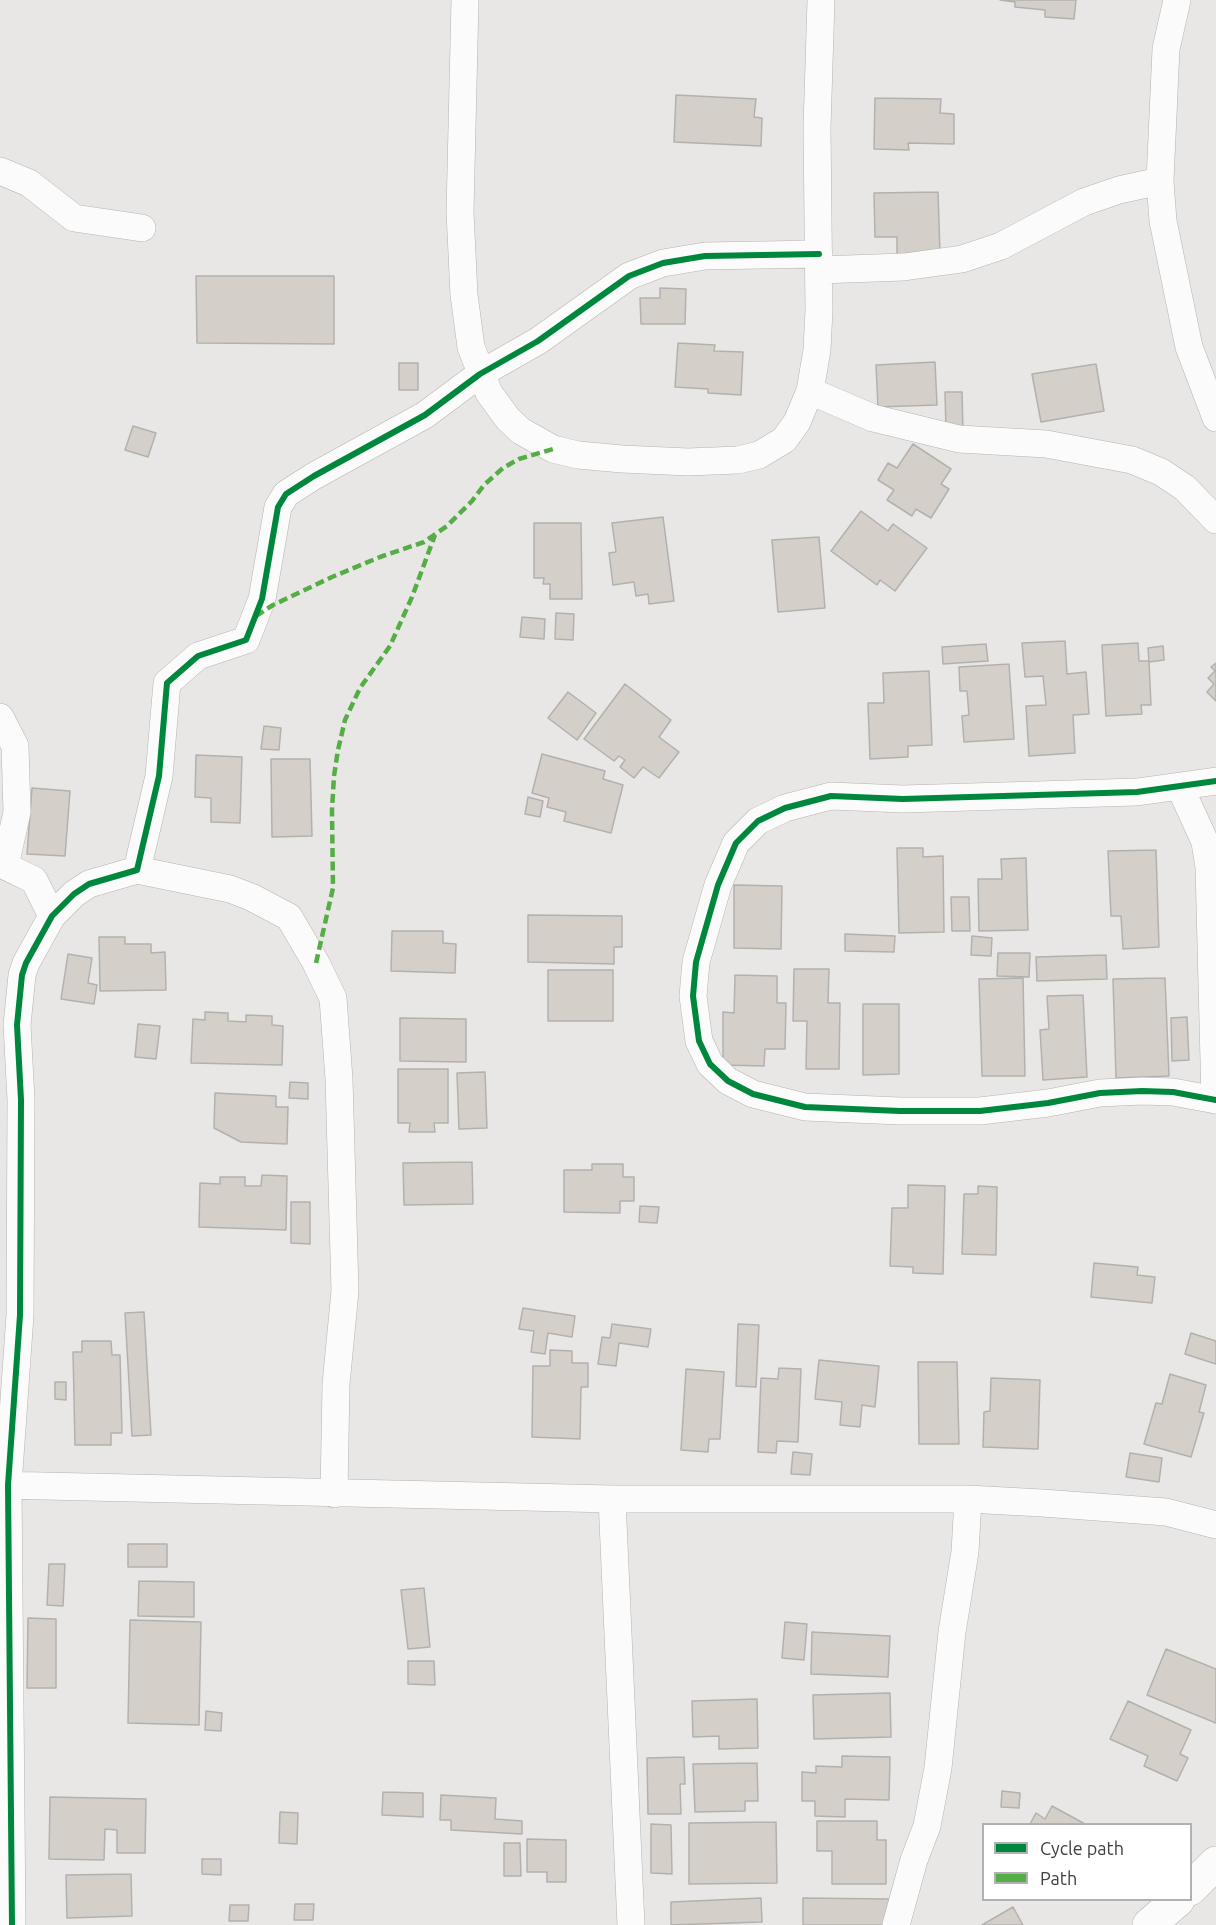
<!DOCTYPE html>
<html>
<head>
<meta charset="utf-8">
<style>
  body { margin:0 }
  #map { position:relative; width:1216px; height:1925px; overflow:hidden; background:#e9e7e5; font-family:Ubuntu,sans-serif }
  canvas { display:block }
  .legend { position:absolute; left:982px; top:1823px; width:210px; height:78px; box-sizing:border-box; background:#fff; border:2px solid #b2b1b1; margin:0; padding:8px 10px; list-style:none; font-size:18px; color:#3e3d3b }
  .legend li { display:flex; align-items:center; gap:12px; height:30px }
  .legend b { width:30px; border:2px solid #b2b1b1 }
</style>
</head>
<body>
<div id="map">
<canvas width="1216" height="1925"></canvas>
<ul class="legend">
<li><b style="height:8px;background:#00873e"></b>Cycle path</li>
<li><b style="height:8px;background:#55ad46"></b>Path</li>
</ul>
</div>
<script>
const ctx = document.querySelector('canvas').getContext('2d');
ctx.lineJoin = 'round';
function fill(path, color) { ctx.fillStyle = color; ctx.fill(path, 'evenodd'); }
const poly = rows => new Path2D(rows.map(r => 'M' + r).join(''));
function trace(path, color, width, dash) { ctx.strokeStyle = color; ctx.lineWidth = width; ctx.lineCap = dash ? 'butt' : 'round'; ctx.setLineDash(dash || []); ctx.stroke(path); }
const building = poly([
  [1000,0,1076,0,1074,19,1045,17,1045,10,1015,7,1015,2,1000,0],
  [676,95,756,99,754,117,762,118,761,146,674,142,676,95],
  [875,98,941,99,940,113,954,114,954,144,908,143,909,150,874,149,875,98],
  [938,192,940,254,897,255,897,237,875,237,874,193,938,192],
  [196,276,334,276,334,344,197,343,196,276],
  [660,288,686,289,685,324,641,324,640,298,660,298,660,288],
  [678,343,715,345,714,351,743,352,741,395,708,393,708,389,675,387,678,343],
  [935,362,937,405,878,407,876,365,935,362],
  [399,363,418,363,418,390,399,390,399,363],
  [1096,364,1104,411,1041,422,1032,374,1096,364],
  [945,392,962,392,963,431,946,431,945,392],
  [133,426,156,433,148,457,125,450,133,426],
  [913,444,951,469,941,484,949,489,931,518,916,509,912,516,887,500,894,490,878,480,888,463,897,468,913,444],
  [861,511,888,531,893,524,927,548,895,591,880,580,877,585,831,551,861,511],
  [663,517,674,601,649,604,648,594,636,596,634,582,613,585,609,553,616,552,612,523,663,517],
  [534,523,581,523,582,599,550,599,550,584,543,584,544,578,534,578,534,523],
  [819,537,825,608,778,612,772,540,819,537],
  [556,613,574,614,573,640,555,639,556,613],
  [522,617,545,619,544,639,520,637,522,617],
  [1065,641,1067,674,1086,672,1089,714,1073,715,1075,753,1029,756,1026,706,1046,705,1043,676,1025,677,1022,643,1065,641],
  [1138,643,1139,661,1149,661,1151,705,1141,705,1142,714,1106,716,1102,645,1138,643],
  [986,644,988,661,943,664,942,647,986,644],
  [1163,646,1164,660,1149,662,1148,648,1163,646],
  [1216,663,1216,701,1207,692,1214,684,1208,678,1215,671,1211,667,1216,663],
  [1009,664,1014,739,964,742,962,716,969,715,967,691,960,691,959,667,1009,664],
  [929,671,932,745,908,746,908,757,870,759,868,703,884,703,883,673,929,671],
  [625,684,671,720,659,737,679,752,659,778,643,767,634,778,620,767,625,760,619,756,614,761,584,739,625,684],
  [568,692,596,713,577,740,548,718,568,692],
  [264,726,281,728,279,750,261,749,264,726],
  [542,754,605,771,603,779,623,785,611,833,564,821,566,812,547,807,549,798,532,793,542,754],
  [196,755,242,757,240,823,211,822,211,798,195,797,196,755],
  [271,759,310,759,312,836,272,837,271,759],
  [32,788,70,791,65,856,27,854,32,788],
  [528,797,543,801,540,817,525,814,528,797],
  [897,848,923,848,923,857,943,856,944,932,899,933,897,848],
  [1156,850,1159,947,1123,949,1121,916,1111,916,1108,851,1156,850],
  [1026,858,1028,930,979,931,978,879,1002,879,1001,859,1026,858],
  [734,885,782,886,781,949,734,948,734,885],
  [951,897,969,897,970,931,952,931,951,897],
  [528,915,622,916,622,947,614,947,614,964,528,962,528,915],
  [392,931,443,931,443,943,456,944,455,973,391,971,392,931],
  [845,934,895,936,894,952,845,951,845,934],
  [972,936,992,938,991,956,971,955,972,936],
  [99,937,125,937,125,944,151,944,151,953,165,952,166,990,100,991,99,937],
  [998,953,1030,953,1029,977,997,976,998,953],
  [68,954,92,958,88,983,97,985,94,1004,61,999,68,954],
  [1106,955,1107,979,1037,981,1036,957,1106,955],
  [794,969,829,969,828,1003,840,1003,839,1069,806,1069,807,1021,793,1021,794,969],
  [548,970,613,970,613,1021,548,1021,548,970],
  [735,975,777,976,777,1003,786,1003,785,1049,765,1049,764,1066,723,1065,723,1012,734,1013,735,975],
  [1023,978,1025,1076,982,1076,979,979,1023,978],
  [1165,978,1169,1076,1116,1078,1113,979,1165,978],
  [1083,995,1087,1077,1043,1080,1040,1030,1049,1029,1047,996,1083,995],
  [863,1004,899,1004,899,1074,863,1075,863,1004],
  [205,1012,228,1013,228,1021,246,1022,246,1015,272,1016,272,1025,283,1026,282,1065,191,1063,193,1019,205,1020,205,1012],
  [1187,1017,1189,1060,1172,1061,1171,1018,1187,1017],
  [400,1018,466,1019,466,1062,400,1061,400,1018],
  [138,1024,160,1026,156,1059,135,1057,138,1024],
  [398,1069,448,1069,448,1123,434,1123,435,1132,409,1132,410,1123,398,1123,398,1069],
  [485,1072,487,1128,459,1129,457,1073,485,1072],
  [290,1082,308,1083,308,1099,289,1098,290,1082],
  [215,1093,276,1096,276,1107,288,1107,287,1144,241,1142,214,1128,215,1093],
  [472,1162,473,1204,404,1205,403,1163,472,1162],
  [592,1164,623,1164,623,1177,634,1177,634,1201,620,1201,620,1213,564,1212,564,1170,592,1170,592,1164],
  [262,1175,287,1176,286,1230,199,1227,200,1183,220,1184,220,1177,245,1177,245,1186,261,1186,262,1175],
  [908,1185,945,1186,943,1274,913,1273,913,1267,890,1266,892,1208,908,1208,908,1185],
  [978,1186,997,1187,996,1255,962,1254,964,1194,978,1194,978,1186],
  [291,1202,310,1202,310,1244,291,1243,291,1202],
  [640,1206,659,1207,657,1223,639,1222,640,1206],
  [1094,1263,1138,1267,1137,1275,1155,1277,1152,1303,1091,1297,1094,1263],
  [523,1308,575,1316,572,1337,548,1333,545,1354,531,1352,534,1331,519,1329,523,1308],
  [144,1312,151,1435,132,1436,125,1313,144,1312],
  [612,1324,651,1329,648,1347,619,1343,616,1366,598,1364,602,1337,610,1338,612,1324],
  [738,1324,759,1325,756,1387,736,1386,738,1324],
  [1191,1333,1216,1341,1216,1364,1185,1354,1191,1333],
  [82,1341,111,1341,112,1355,120,1355,122,1433,111,1433,111,1445,75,1445,73,1352,82,1352,82,1341],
  [550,1350,572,1351,572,1363,588,1363,588,1387,581,1387,580,1439,532,1437,533,1366,550,1366,550,1350],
  [819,1360,879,1366,875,1407,862,1405,860,1427,840,1425,842,1402,815,1399,819,1360],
  [918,1362,957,1362,959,1444,919,1444,918,1362],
  [779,1368,801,1369,798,1442,777,1441,776,1453,758,1452,761,1378,778,1379,779,1368],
  [686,1369,724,1372,720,1439,709,1439,708,1452,681,1450,686,1369],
  [1170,1374,1206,1385,1199,1412,1204,1413,1191,1457,1144,1444,1156,1403,1162,1404,1170,1374],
  [991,1378,1040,1380,1038,1449,983,1447,984,1412,990,1411,991,1378],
  [55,1382,66,1382,66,1400,55,1399,55,1382],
  [793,1452,812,1454,810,1475,791,1474,793,1452],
  [1130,1453,1162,1458,1159,1482,1126,1477,1130,1453],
  [128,1544,167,1544,167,1567,128,1567,128,1544],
  [49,1564,65,1564,63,1606,47,1605,49,1564],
  [139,1581,194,1582,194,1617,138,1616,139,1581],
  [424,1588,430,1647,408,1649,401,1590,424,1588],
  [28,1618,56,1619,56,1688,27,1688,28,1618],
  [130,1620,201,1622,199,1725,128,1723,130,1620],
  [785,1622,807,1624,804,1660,782,1658,785,1622],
  [812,1632,890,1636,888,1677,811,1674,812,1632],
  [1166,1649,1216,1669,1216,1723,1147,1695,1166,1649],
  [408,1661,434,1661,435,1685,408,1684,408,1661],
  [890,1693,891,1737,814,1739,813,1695,890,1693],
  [757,1699,758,1748,719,1749,719,1736,693,1737,692,1701,757,1699],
  [1128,1701,1191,1730,1180,1754,1188,1758,1177,1781,1144,1766,1148,1756,1110,1739,1128,1701],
  [206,1711,222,1713,221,1731,205,1730,206,1711],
  [842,1756,890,1757,889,1800,845,1799,845,1817,815,1816,815,1801,802,1801,802,1772,816,1773,816,1766,842,1767,842,1756],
  [684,1757,685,1784,680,1784,681,1814,648,1814,647,1758,684,1757],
  [757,1763,758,1801,745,1801,745,1811,695,1812,693,1764,757,1763],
  [1002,1791,1020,1793,1019,1808,1001,1807,1002,1791],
  [383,1792,423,1793,423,1817,382,1815,383,1792],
  [441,1795,496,1798,495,1819,522,1821,522,1834,451,1830,451,1820,440,1820,441,1795],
  [50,1797,146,1799,145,1853,117,1853,117,1830,105,1829,104,1860,49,1859,50,1797],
  [1052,1806,1085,1824,1030,1824,1036,1813,1045,1819,1052,1806],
  [280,1812,298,1813,297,1844,279,1843,280,1812],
  [817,1821,877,1821,877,1840,886,1840,886,1884,832,1884,832,1851,817,1851,817,1821],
  [776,1822,777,1883,689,1884,689,1823,776,1822],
  [651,1824,671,1825,672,1874,651,1873,651,1824],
  [527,1839,566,1840,566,1882,547,1882,547,1872,527,1872,527,1839],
  [504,1843,520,1843,521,1876,504,1876,504,1843],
  [202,1859,221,1859,221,1875,202,1874,202,1859],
  [131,1874,132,1916,67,1918,66,1875,131,1874],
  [761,1898,762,1922,671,1925,671,1902,761,1898],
  [803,1898,889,1899,889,1925,803,1925,803,1898],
  [295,1904,314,1904,313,1920,294,1920,295,1904],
  [230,1905,249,1905,248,1921,229,1921,230,1905],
  [1013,1907,1023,1925,982,1925,1013,1907]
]);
fill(building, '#d4cfc8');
trace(building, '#b3b1af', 1.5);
const street = poly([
  [465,0,460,212,464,295,471,347,489,393,508,419,521,431,553,449,578,455,622,459,688,462,738,460,759,455,784,440,797,422,810,391,817,350,819,310,817,128,821,0],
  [1177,0,1166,49,1160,181,1163,221,1189,347,1216,418],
  [0,171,29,183,74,218,142,228],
  [819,270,904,267,962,259,1001,246,1084,202,1119,190,1160,181],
  [810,391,873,418,959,439,1046,444,1132,460,1161,472,1185,488,1216,520],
  [0,717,15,746,17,812,5,866,34,880,52,916],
  [1216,781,1137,792,903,799,831,796,785,808,758,821,736,843,718,885,696,962,693,996,699,1041,710,1064,728,1081,753,1094,805,1107,900,1111,980,1111,1048,1103,1100,1093,1142,1091,1173,1092,1216,1100],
  [1180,787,1205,842,1209,867,1215,1100],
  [137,870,230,889,251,897,289,917,316,963,333,998,339,1079,345,1291,336,1384,334,1494],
  [0,1485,612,1499,968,1499,1042,1503,1166,1512,1216,1525],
  [612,1499,631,1925],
  [12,1925,8,1485,20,1315,21,1100,17,1025,22,975,26,963,52,916,74,894,89,884,137,870,159,776,167,683,198,656,246,640,262,599,278,507,286,494,314,476,425,415,480,374,538,341,629,276,663,263,705,256,819,254],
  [896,1925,914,1860,927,1826,938,1768,952,1632,965,1552,968,1499]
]);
const secondary = poly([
  [1190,1889,1216,1863],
  [1149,1925,1178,1900]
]);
trace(street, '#b4b3b1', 28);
trace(secondary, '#b4b3b1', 34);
trace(street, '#fcfbfb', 27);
trace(secondary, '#fcfbfb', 33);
trace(poly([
  [256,616,273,605,332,577,380,557,424,542,447,526,472,501,484,485,503,468,519,459,553,449],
  [316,963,333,888,332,810,334,776,338,750,345,720,360,688,390,646,412,597,435,535]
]), '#55ad46', 4.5, [9, 4.5]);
trace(poly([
  [1216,781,1137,792,903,799,831,796,785,808,758,821,736,843,718,885,696,962,693,996,699,1041,710,1064,728,1081,753,1094,805,1107,900,1111,980,1111,1048,1103,1100,1093,1142,1091,1173,1092,1216,1100],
  [12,1925,8,1485,20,1315,21,1100,17,1025,22,975,26,963,52,916,74,894,89,884,137,870,159,776,167,683,198,656,246,640,262,599,278,507,286,494,314,476,425,415,480,374,538,341,629,276,663,263,705,256,819,254]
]), '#00873e', 6);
</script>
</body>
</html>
